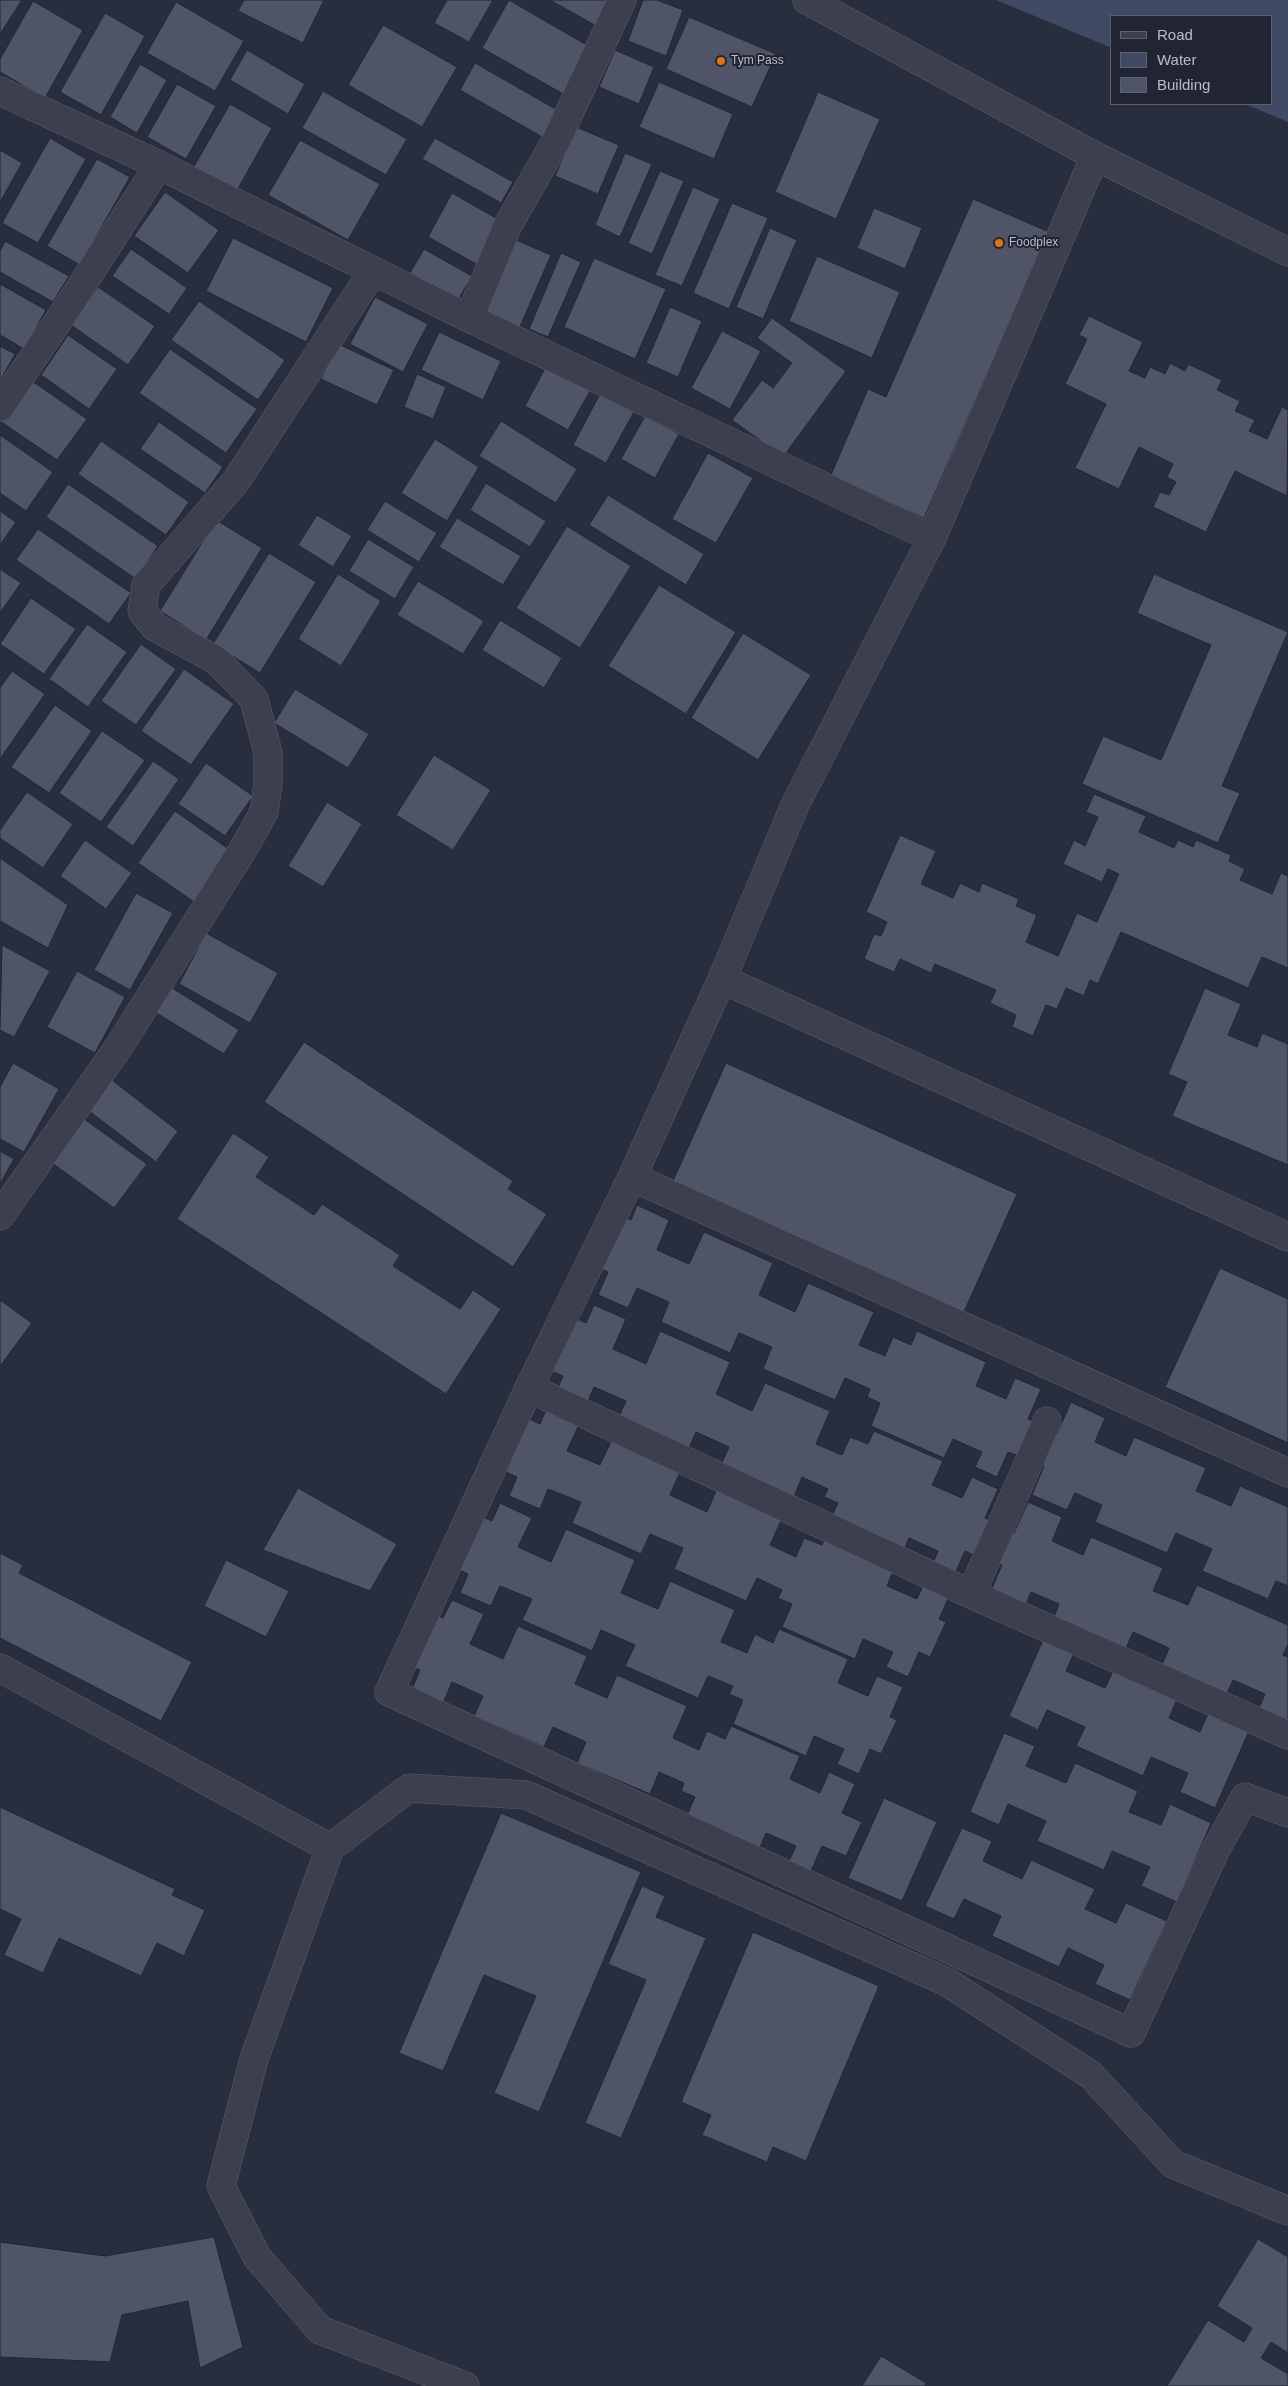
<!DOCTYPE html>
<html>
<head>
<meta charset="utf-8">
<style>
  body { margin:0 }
  #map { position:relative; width:1288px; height:2386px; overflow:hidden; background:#282e3e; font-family:Helvetica,sans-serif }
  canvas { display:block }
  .legend { position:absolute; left:1110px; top:15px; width:162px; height:90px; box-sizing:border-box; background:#212533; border:1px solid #5d616f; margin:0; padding:6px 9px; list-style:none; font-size:15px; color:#b8bcc9 }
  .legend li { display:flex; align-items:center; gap:10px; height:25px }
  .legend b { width:25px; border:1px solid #5d616f }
</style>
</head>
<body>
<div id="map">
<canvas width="1288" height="2386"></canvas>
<ul class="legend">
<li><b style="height:6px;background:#3c404e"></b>Road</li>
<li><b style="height:14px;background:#404a65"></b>Water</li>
<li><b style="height:14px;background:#4f5466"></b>Building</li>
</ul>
</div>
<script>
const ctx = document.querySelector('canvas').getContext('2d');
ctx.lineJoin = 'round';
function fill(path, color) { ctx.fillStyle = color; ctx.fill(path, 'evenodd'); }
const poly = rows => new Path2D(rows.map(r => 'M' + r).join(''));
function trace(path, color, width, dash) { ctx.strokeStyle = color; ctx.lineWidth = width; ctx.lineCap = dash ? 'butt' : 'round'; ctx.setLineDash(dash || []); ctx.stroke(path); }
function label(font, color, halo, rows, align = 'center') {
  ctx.font = font + ' Helvetica,sans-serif'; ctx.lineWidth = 4; ctx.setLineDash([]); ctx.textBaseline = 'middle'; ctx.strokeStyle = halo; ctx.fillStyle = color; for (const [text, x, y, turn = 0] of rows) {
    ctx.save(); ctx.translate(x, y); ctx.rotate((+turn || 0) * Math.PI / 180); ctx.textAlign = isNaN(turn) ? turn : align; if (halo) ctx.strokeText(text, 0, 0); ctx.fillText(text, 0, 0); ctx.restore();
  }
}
fill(poly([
  [996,0,1288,0,1288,122,1245,104,1272,104,1272,16,1112,16,1112,48]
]), '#404a65');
const building = poly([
  [0,0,22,0,0,34,0,0],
  [244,0,324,0,303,43,238,11,244,0],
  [447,0,493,0,469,42,434,23,447,0],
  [509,0,592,48,565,95,482,48,509,0],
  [550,0,616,0,600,28,550,0],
  [643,0,657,0,683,10,666,56,628,41,643,0],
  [33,1,83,30,45,98,0,72,0,59,33,1],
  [176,2,244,41,215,91,147,53,176,2],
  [105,13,145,36,101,115,60,92,105,13],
  [689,17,776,54,752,107,666,69,689,17],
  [383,25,457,67,422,127,348,85,383,25],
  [247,50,305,84,288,114,230,80,247,50],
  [615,50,654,67,639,104,599,87,615,50],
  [475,63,559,111,544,138,460,90,475,63],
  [140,64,167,80,137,133,110,117,140,64],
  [659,82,733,114,714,159,639,127,659,82],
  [177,84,216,106,186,159,147,137,177,84],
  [323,91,407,139,386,175,302,128,323,91],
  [818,92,880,119,836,219,775,192,818,92],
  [230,104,272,128,236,192,193,168,230,104],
  [576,127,619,145,598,194,555,176,576,127],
  [50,138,86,159,38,243,2,223,50,138],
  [435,138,513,182,501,203,422,159,435,138],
  [300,140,380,184,348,240,268,195,300,140],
  [0,150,22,163,0,202,0,150],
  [625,153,652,164,620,237,595,225,625,153],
  [97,159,130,177,80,265,47,246,97,159],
  [660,171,684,181,652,254,628,243,660,171],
  [693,187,720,199,682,286,655,275,693,187],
  [165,192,219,230,188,273,134,236,165,192],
  [452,193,503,222,478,265,428,237,452,193],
  [973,199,1049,232,924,518,830,477,868,389,886,397,973,199],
  [732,203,768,218,729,309,693,293,732,203],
  [874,208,922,228,905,269,857,248,874,208],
  [770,228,797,240,763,319,736,307,770,228],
  [233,238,333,288,306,342,206,291,233,238],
  [516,240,551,255,519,329,484,313,516,240],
  [5,241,69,276,53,302,0,272,0,251,5,241],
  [131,249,187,288,169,314,112,276,131,249],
  [424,249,472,276,458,300,410,273,424,249],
  [561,253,581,262,548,337,529,329,561,253],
  [817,256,900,292,872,358,789,321,817,256],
  [594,258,666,289,635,359,564,327,594,258],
  [0,284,46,310,24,349,0,335,0,284],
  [98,287,155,326,128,365,71,325,98,287],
  [375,297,428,324,403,372,350,344,375,297],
  [199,301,285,360,258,400,171,340,199,301],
  [670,307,702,321,678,377,646,363,670,307],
  [1089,316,1143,342,1129,371,1145,378,1150,367,1165,374,1170,363,1185,371,1188,364,1222,380,1217,390,1240,401,1235,411,1255,420,1249,431,1267,439,1282,407,1288,410,1287,496,1235,471,1206,532,1153,507,1160,492,1169,495,1176,482,1167,477,1173,464,1139,447,1119,489,1075,468,1106,404,1065,384,1087,339,1079,335,1089,316],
  [772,318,846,371,783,457,732,420,762,380,773,388,792,363,757,338,772,318],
  [722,331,761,351,730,409,691,388,722,331],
  [439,332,501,361,483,400,421,370,439,332],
  [68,335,117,369,89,409,41,375,68,335],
  [338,344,394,370,377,405,321,379,338,344],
  [0,346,15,354,0,381,0,346],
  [170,349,257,409,226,453,139,393,170,349],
  [550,359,594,384,568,430,525,406,550,359],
  [417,374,446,387,433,419,404,407,417,374],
  [29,379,87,419,57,460,0,421,29,379],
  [600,394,634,412,606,463,573,445,600,394],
  [645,416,679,434,655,478,621,459,645,416],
  [501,421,577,469,556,503,479,456,501,421],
  [159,422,223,467,205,493,140,449,159,422],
  [0,435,53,472,26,511,0,493,0,435],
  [435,439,479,467,447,521,401,493,435,439],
  [101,441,189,502,166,535,78,474,101,441],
  [708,453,753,478,716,543,672,519,708,453],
  [486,483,546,521,530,547,470,510,486,483],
  [68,484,158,546,136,579,46,517,68,484],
  [608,495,704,554,686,585,589,525,608,495],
  [385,501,437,533,419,562,367,530,385,501],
  [0,511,16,522,0,545,0,511],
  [317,515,352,536,333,567,298,545,317,515],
  [457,518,521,556,503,585,439,547,457,518],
  [216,520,262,548,206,640,160,611,216,520],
  [567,526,631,566,580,648,516,608,567,526],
  [38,529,131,593,109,624,16,560,38,529],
  [368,539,414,567,395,599,349,571,368,539],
  [269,553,316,582,260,673,213,644,269,553],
  [0,569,21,583,0,613,0,569],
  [338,574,381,601,341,666,298,639,338,574],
  [1154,574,1288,632,1222,786,1240,793,1218,843,1082,784,1103,736,1161,760,1211,645,1137,613,1154,574],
  [418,581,484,621,463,654,397,615,418,581],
  [659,585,736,632,686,714,608,666,659,585],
  [31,598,76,629,44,674,0,644,31,598],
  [500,620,562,658,544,688,482,650,500,620],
  [87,624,127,652,88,707,49,679,87,624],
  [743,633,811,675,758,760,691,718,743,633],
  [141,644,176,669,136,725,101,701,141,644],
  [184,669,234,704,191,765,141,731,184,669],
  [12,671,45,694,0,759,0,688,12,671],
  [295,689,369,734,348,768,274,723,295,689],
  [55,705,92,731,49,793,11,767,55,705],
  [102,731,145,760,101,822,59,793,102,731],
  [434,755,491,790,453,850,396,815,434,755],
  [153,761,179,779,133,846,106,827,153,761],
  [206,763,253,796,225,836,178,804,206,763],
  [27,792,73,824,43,868,0,838,0,830,27,792],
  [1094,794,1146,816,1139,832,1174,848,1178,840,1193,847,1196,840,1231,855,1229,861,1245,869,1240,880,1272,894,1281,873,1288,876,1288,968,1262,957,1248,988,1121,932,1098,984,1090,980,1084,996,1066,988,1057,1009,1046,1005,1033,1036,1012,1027,1016,1015,990,1003,996,990,935,964,931,973,900,959,894,972,864,959,874,934,881,936,887,922,866,912,900,835,936,851,921,884,953,898,960,883,979,892,982,883,1019,899,1016,906,1037,915,1026,942,1058,956,1077,913,1097,922,1119,874,1108,869,1102,882,1063,864,1074,840,1085,846,1098,817,1086,812,1094,794],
  [327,802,362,824,323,887,288,866,327,802],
  [175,811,230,850,194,902,138,863,175,811],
  [85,840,132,873,106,909,60,876,85,840],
  [0,858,68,905,48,948,0,921,0,858],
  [136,893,173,913,130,990,94,970,136,893],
  [206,933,278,973,250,1023,179,984,206,933],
  [2,945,50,971,14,1037,0,1030,2,945],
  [77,971,125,997,95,1053,47,1027,77,971],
  [169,986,239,1030,224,1054,153,1011,169,986],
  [1205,988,1241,1004,1228,1035,1257,1047,1262,1033,1288,1044,1288,1165,1172,1116,1187,1082,1168,1074,1205,988],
  [304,1042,513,1181,508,1189,547,1214,513,1267,264,1102,304,1042],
  [13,1063,59,1089,24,1152,0,1139,0,1087,13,1063],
  [726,1063,1017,1194,963,1314,672,1183,726,1063],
  [108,1077,178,1131,156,1162,85,1108,108,1077],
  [80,1116,147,1164,114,1208,48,1160,80,1116],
  [233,1133,269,1157,256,1177,314,1215,322,1204,400,1255,393,1266,460,1309,473,1290,501,1309,446,1394,177,1219,233,1133],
  [0,1151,14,1159,0,1184,0,1151],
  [637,1205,669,1220,657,1250,689,1264,704,1232,773,1263,759,1295,795,1312,808,1283,874,1312,859,1345,885,1356,893,1337,911,1345,917,1331,986,1362,976,1386,1006,1399,1015,1378,1041,1389,1028,1419,1034,1422,1019,1456,1008,1452,997,1477,975,1467,982,1452,953,1439,944,1458,871,1426,880,1403,867,1397,870,1389,845,1378,835,1400,763,1369,772,1347,739,1333,730,1353,661,1322,669,1302,637,1288,628,1308,598,1295,608,1272,599,1268,622,1216,631,1220,637,1205],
  [1220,1268,1288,1299,1288,1443,1165,1387,1220,1268],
  [0,1300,32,1323,1,1365,0,1365,0,1300],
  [594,1305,626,1319,613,1349,646,1364,660,1331,730,1362,716,1394,752,1411,765,1383,830,1411,816,1444,842,1455,850,1437,868,1444,874,1431,943,1461,932,1485,962,1498,972,1477,998,1489,985,1518,991,1521,976,1556,965,1551,954,1576,932,1566,938,1551,909,1538,901,1558,827,1526,838,1503,824,1497,828,1489,802,1477,793,1499,719,1469,729,1447,696,1432,687,1452,617,1421,626,1401,594,1387,585,1408,555,1395,563,1376,551,1371,575,1318,586,1323,594,1305],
  [1071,1402,1105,1418,1095,1442,1126,1456,1134,1437,1206,1468,1196,1491,1231,1506,1240,1486,1288,1507,1288,1586,1276,1581,1268,1599,1202,1571,1212,1549,1176,1533,1167,1553,1095,1522,1102,1505,1075,1493,1067,1510,1032,1495,1044,1466,1037,1462,1051,1431,1057,1434,1071,1402],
  [548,1406,581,1420,567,1451,600,1465,615,1433,684,1463,670,1495,707,1512,719,1484,785,1512,770,1545,796,1557,804,1538,822,1545,828,1532,897,1562,887,1586,917,1599,926,1579,952,1590,939,1619,946,1622,930,1657,919,1652,908,1677,886,1667,893,1652,863,1639,855,1659,782,1627,792,1604,778,1598,782,1590,757,1578,746,1601,674,1569,683,1548,650,1534,641,1554,572,1523,581,1502,548,1489,540,1509,509,1496,517,1477,506,1472,529,1419,540,1424,548,1406],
  [298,1488,397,1544,370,1591,263,1550,298,1488],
  [1028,1502,1062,1517,1052,1541,1083,1555,1091,1537,1163,1568,1153,1591,1188,1605,1197,1585,1288,1625,1288,1644,1283,1655,1288,1657,1288,1727,1257,1713,1265,1694,1233,1680,1225,1698,1160,1670,1169,1648,1133,1632,1124,1653,1052,1622,1059,1604,1031,1592,1024,1609,989,1595,1002,1565,994,1562,1008,1531,1014,1533,1028,1502],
  [500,1503,532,1518,518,1547,551,1562,566,1529,635,1560,621,1593,658,1609,670,1581,735,1610,721,1642,747,1653,755,1634,773,1643,779,1629,848,1659,838,1683,868,1696,877,1676,903,1687,890,1717,897,1720,881,1754,870,1749,859,1774,837,1764,844,1749,814,1736,806,1756,733,1724,743,1700,729,1694,733,1686,708,1676,698,1698,625,1666,635,1645,601,1630,592,1651,522,1620,532,1599,500,1586,491,1606,460,1593,468,1574,457,1569,480,1516,492,1521,500,1503],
  [0,1553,23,1565,19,1573,192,1662,161,1721,0,1638,0,1553],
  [226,1560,289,1591,266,1637,204,1606,226,1560],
  [452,1600,484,1614,470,1644,503,1659,518,1626,587,1656,575,1684,607,1698,617,1675,687,1706,673,1738,699,1750,707,1731,725,1739,731,1726,800,1756,790,1779,820,1793,829,1772,855,1784,842,1813,862,1822,846,1856,822,1846,811,1871,789,1861,796,1846,766,1833,758,1852,685,1820,695,1797,681,1791,684,1783,659,1772,650,1794,577,1763,586,1742,553,1727,544,1747,474,1716,483,1696,452,1682,443,1703,412,1689,420,1670,409,1666,432,1613,443,1618,452,1600],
  [1044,1638,1075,1651,1066,1671,1105,1688,1114,1669,1178,1697,1169,1718,1200,1732,1209,1711,1250,1729,1215,1808,1180,1792,1188,1773,1151,1757,1143,1776,1076,1746,1085,1727,1047,1710,1038,1730,1009,1716,1044,1638],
  [1004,1733,1035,1746,1026,1766,1066,1783,1075,1763,1138,1791,1129,1812,1161,1825,1170,1804,1211,1823,1177,1902,1141,1886,1150,1867,1112,1851,1104,1870,1037,1841,1046,1821,1008,1804,999,1825,970,1812,1004,1733],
  [884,1798,937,1822,902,1901,848,1878,884,1798],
  [0,1807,175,1889,172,1895,205,1910,184,1956,157,1943,141,1976,59,1938,43,1973,4,1955,21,1919,0,1909,0,1807],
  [501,1813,641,1872,539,2112,494,2093,536,1996,484,1975,443,2071,399,2053,501,1813],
  [962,1828,992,1841,983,1861,1022,1879,1031,1860,1095,1889,1085,1909,1116,1923,1126,1903,1167,1921,1130,2000,1095,1984,1104,1965,1068,1948,1059,1967,992,1936,1001,1916,964,1899,954,1919,925,1906,962,1828],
  [642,1886,665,1896,656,1917,706,1938,621,2138,585,2123,646,1980,608,1964,642,1886],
  [753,1932,879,1986,806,2161,773,2147,767,2162,702,2135,711,2115,681,2102,753,1932],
  [214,2237,243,2347,200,2368,188,2301,122,2315,110,2362,0,2357,0,2242,105,2256,214,2237],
  [1258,2239,1288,2257,1288,2353,1271,2342,1261,2358,1288,2374,1288,2386,1167,2386,1208,2320,1244,2342,1252,2328,1217,2306,1258,2239],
  [881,2356,926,2383,925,2386,862,2386,881,2356]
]);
fill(building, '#4f5466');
trace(building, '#232735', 1);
const street = poly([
  [807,0,1095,156,1288,252],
  [0,91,159,165,469,318,932,538],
  [1095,156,932,538,795,805,722,979,632,1177,529,1388,389,1692,1131,2033,1216,1849,1245,1797,1288,1813],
  [469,318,508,225,557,139,622,0],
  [0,407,73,299,159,165],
  [722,979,1288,1237],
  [632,1177,1288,1473],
  [0,1216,118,1048,245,846,264,812,268,784,268,753,254,699,216,660,155,627,142,611,146,585,236,481,373,271],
  [529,1388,971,1594,1288,1735],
  [971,1594,1047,1421],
  [0,1668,330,1848],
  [465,2386,320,2330,257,2257,221,2186,254,2059,330,1848,409,1788,526,1795,947,1982,1091,2075,1173,2164,1288,2211]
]);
trace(street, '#5a5e6c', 29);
trace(street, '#3c404e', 28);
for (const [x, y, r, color] of [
  [721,61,5,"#e8710a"],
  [999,243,5,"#e8710a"]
]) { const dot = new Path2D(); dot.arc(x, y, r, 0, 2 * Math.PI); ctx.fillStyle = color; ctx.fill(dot); trace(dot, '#212533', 2); }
label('12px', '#b8bcc9', '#212533', [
  ["Tym Pass",731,61],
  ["Foodplex",1009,243]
], 'left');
</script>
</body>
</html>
